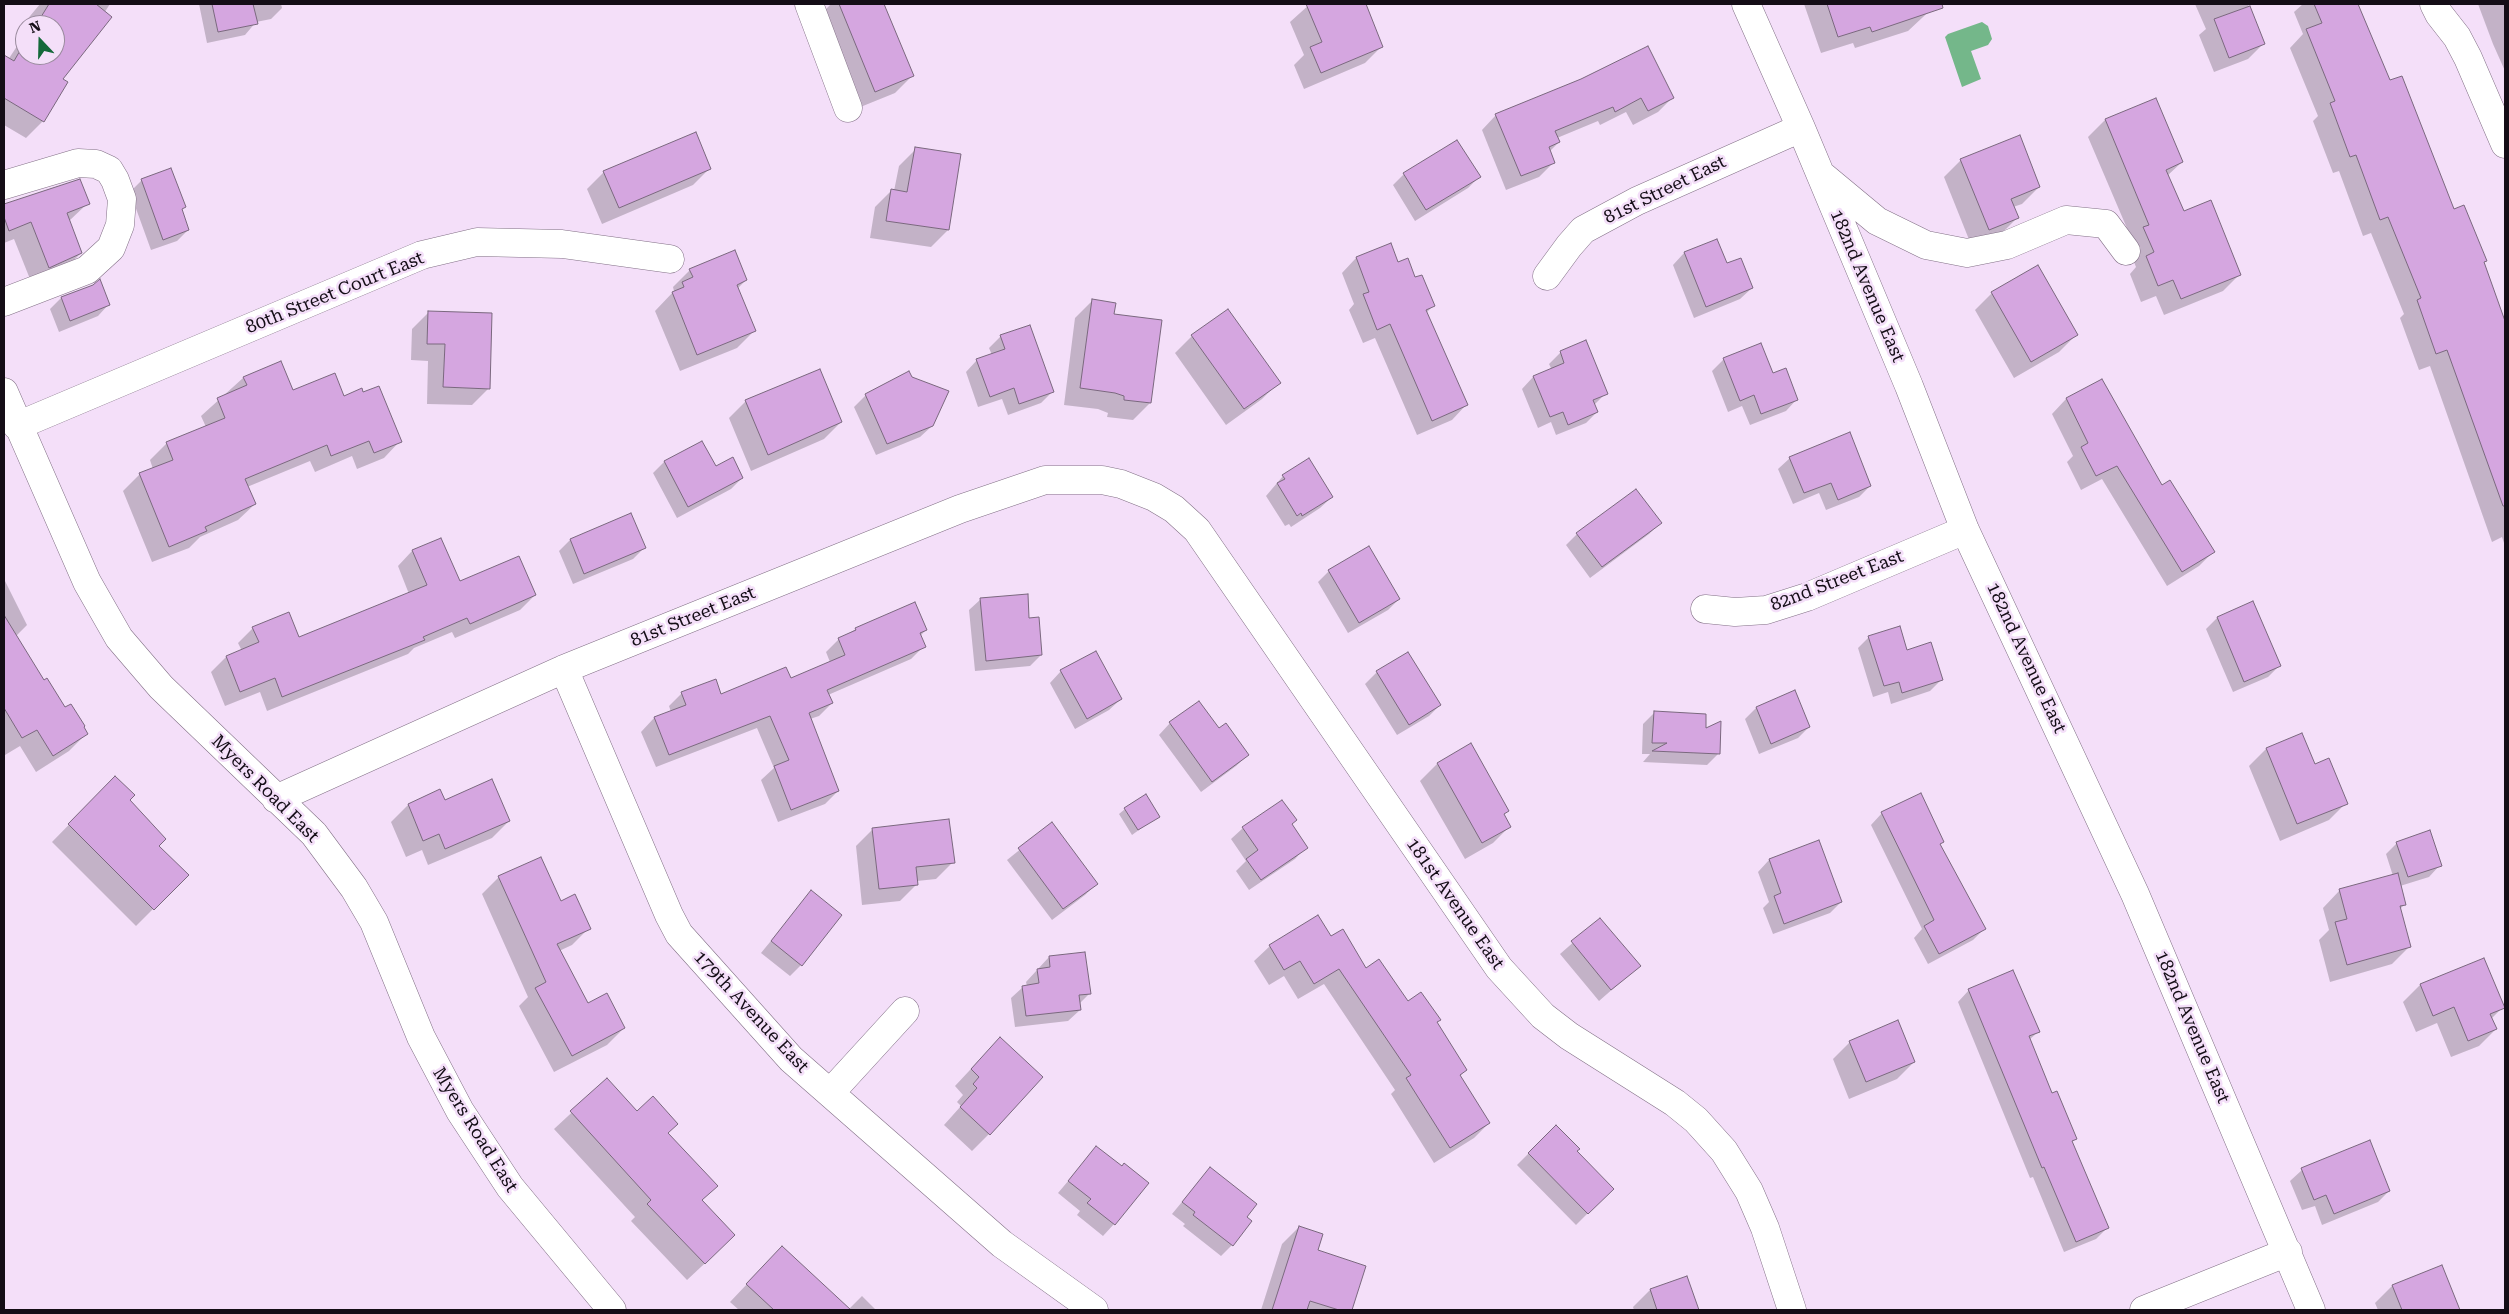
<!DOCTYPE html>
<html>
<head>
<meta charset="utf-8">
<style>
  body { margin:0 }
  #map { position:relative; width:2509px; height:1314px; overflow:hidden; background:#f4dff9; font-family:"Roboto Serif",serif }
  canvas { display:block }
  .frame { position:absolute; inset:0; border:5px solid #140d16; pointer-events:none }
  .north { position:absolute; left:15px; top:15px; width:50px; height:50px; box-sizing:border-box; background:#f4dff9; border:1px solid #9a8b9e; border-radius:50%; rotate:339deg; font-size:14px; font-weight:700; line-height:20px; text-align:center; color:#140d16 }
  .north::after { content:''; display:block; margin:auto; width:18px; height:22px; background:#14693a; clip-path:polygon(50% 0,100% 100%,50% 72%,0 100%) }
</style>
</head>
<body>
<div id="map">
<canvas width="2509" height="1314"></canvas>
<div class="frame"></div>
<div class="north">N</div>
</div>
<script>
const ctx = document.querySelector('canvas').getContext('2d');
ctx.lineJoin = 'round';
function fill(path, color) { ctx.fillStyle = color; ctx.fill(path, 'evenodd'); }
const poly = rows => new Path2D(rows.map(r => 'M' + r).join(''));
function trace(path, color, width, dash) { ctx.strokeStyle = color; ctx.lineWidth = width; ctx.lineCap = dash ? 'butt' : 'round'; ctx.setLineDash(dash || []); ctx.stroke(path); }
function label(font, color, halo, rows, align = 'center') {
  ctx.font = font + ' "Roboto Serif",serif'; ctx.lineWidth = 5; ctx.setLineDash([]); ctx.textBaseline = 'middle'; ctx.strokeStyle = halo; ctx.fillStyle = color; for (const [text, x, y, turn = 0] of rows) {
    ctx.save(); ctx.translate(x, y); ctx.rotate((+turn || 0) * Math.PI / 180); ctx.textAlign = isNaN(turn) ? turn : align; if (halo) ctx.strokeText(text, 0, 0); ctx.fillText(text, 0, 0); ctx.restore();
  }
}
fill(poly([
  [1982,22,1988,26,1992,39,1988,45,1971,51,1981,79,1962,87,1945,37,1948,34]
]), '#74b78a');
fill(poly([
  [40,4,110,4,61,79,66,83,43,121,26,138,4,125,4,66,25,34,25,55,55,55,55,25,25,25,25,30,21,27],
  [199,4,281,4,282,8,271,19,256,22,245,35,207,43],
  [831,4,876,4,912,76,895,93,858,108,820,15],
  [1310,4,1364,4,1382,46,1365,63,1304,89,1294,65,1304,55,1290,22],
  [1804,4,1937,4,1908,31,1855,48,1853,43,1821,53],
  [2195,4,2248,4,2263,44,2248,59,2214,72,2199,35,2206,29],
  [2303,4,2352,4,2453,211,2485,261,2483,263,2505,325,2505,546,2502,537,2492,542,2430,366,2419,370,2400,318,2404,314,2371,233,2363,236,2339,171,2333,173,2313,121,2318,116,2290,48,2303,34,2294,12],
  [2478,4,2505,4,2505,71,2493,44],
  [1582,80,1672,98,1658,112,1633,125,1626,112,1600,125,1598,121,1557,138,1559,142,1549,152,1554,162,1539,177,1506,190,1482,130,1496,115],
  [2155,100,2182,162,2167,176,2183,212,2240,274,2223,291,2164,315,2156,296,2141,302,2130,274,2136,267,2127,245,2132,240,2088,137,2105,120],
  [916,149,948,230,931,247,870,238,875,207,892,190,894,191,899,166],
  [1961,160,2039,187,2022,204,2013,207,2017,218,2000,235,1972,247,1944,177],
  [710,168,693,185,602,224,587,189,604,172],
  [171,170,184,207,181,210,188,230,177,241,151,250,130,192,141,181],
  [1404,174,1479,177,1468,188,1415,221,1393,185],
  [79,180,88,203,69,221,81,253,64,270,32,284,14,239,4,243,4,205],
  [1716,240,1726,265,1752,288,1740,299,1694,318,1673,265,1684,253],
  [1390,245,1398,263,1415,279,1433,306,1426,313,1466,405,1452,420,1417,435,1375,338,1363,343,1349,310,1354,304,1342,273,1356,258],
  [690,270,746,280,737,289,754,331,737,348,680,371,655,311,674,291,673,287],
  [93,286,109,304,98,316,59,332,50,309,61,298],
  [1992,293,2076,335,2059,352,2014,378,1975,310],
  [1092,301,1113,315,1150,403,1133,420,1107,417,1108,413,1098,409,1064,405,1075,318],
  [429,312,489,388,472,405,427,404,428,361,411,360,412,329],
  [1001,336,1052,392,1041,403,1008,415,1002,399,978,407,966,372,977,360,992,355,989,348],
  [1192,336,1279,382,1262,399,1226,425,1175,353],
  [1585,342,1606,393,1594,405,1597,412,1586,423,1556,435,1551,422,1538,428,1522,389,1533,377,1552,370,1549,364,1560,353],
  [1761,345,1773,375,1797,399,1786,411,1750,425,1742,406,1728,412,1712,371,1723,360],
  [819,370,841,422,824,439,751,471,729,418,746,401],
  [243,378,292,391,344,397,400,441,384,458,357,469,352,456,315,472,310,461,247,487,255,504,238,520,200,537,189,548,152,562,123,491,140,474,153,469,150,460,166,444,206,427,201,416],
  [2102,381,2161,486,2213,552,2199,566,2167,586,2102,479,2081,490,2067,462,2073,456,2052,414,2066,399],
  [866,395,932,426,920,437,876,455,854,407],
  [702,442,716,468,742,478,731,489,677,518,653,473,664,462],
  [1790,458,1870,486,1859,497,1826,510,1819,493,1793,504,1778,469],
  [1283,476,1332,497,1320,508,1291,527,1289,524,1285,526,1266,496],
  [631,515,644,548,633,559,573,584,559,551,570,540],
  [1660,523,1649,534,1590,578,1566,545,1577,534],
  [440,539,459,582,535,595,520,610,455,638,452,632,414,648,408,654,267,711,260,692,225,706,211,672,226,657,242,651,238,643,253,628,298,639,409,594,398,566,412,551],
  [1329,571,1399,599,1388,610,1348,633,1318,582],
  [5,581,27,625,16,636,43,682,86,734,69,751,36,772,20,746,5,755,4,753],
  [981,599,1028,619,1041,655,1030,666,975,671,969,610],
  [2217,618,2279,666,2268,677,2233,692,2206,629],
  [856,629,926,630,920,636,924,646,911,659,828,695,832,703,819,716,810,719,838,791,825,804,778,822,761,780,774,768,757,728,656,767,641,732,654,718,671,712,669,706,682,693,721,695,790,679,830,662,826,652,839,639],
  [1869,637,1907,651,1941,680,1930,691,1891,704,1888,692,1873,697,1858,648],
  [1408,653,1440,705,1429,716,1397,735,1365,684,1377,672],
  [1061,671,1121,699,1109,710,1075,729,1050,683],
  [1794,692,1809,727,1798,738,1759,754,1745,719,1756,708],
  [1655,712,1704,730,1718,754,1707,765,1643,762,1650,754,1642,754,1643,724],
  [1170,723,1248,755,1236,766,1201,792,1159,735],
  [2302,734,2315,766,2346,803,2329,820,2280,841,2249,766,2266,749],
  [1437,764,1507,811,1503,815,1510,826,1493,843,1465,859,1420,781],
  [98,795,128,801,150,821,149,824,157,846,187,875,136,926,52,842],
  [444,801,509,821,492,838,428,865,422,850,406,857,391,822,408,805],
  [1282,801,1291,824,1306,847,1295,859,1249,890,1236,871,1246,861,1231,839,1243,828],
  [1125,809,1158,816,1132,835,1119,814],
  [1882,813,1939,845,1984,929,1973,940,1928,964,1914,938,1922,929,1871,825],
  [1052,824,1096,884,1085,895,1052,920,1007,860],
  [873,829,953,862,936,879,917,881,917,884,900,901,862,905,856,846],
  [1818,842,1841,902,1830,913,1773,934,1763,908,1769,902,1758,872,1769,860],
  [2397,843,2440,865,2429,877,2400,886,2405,904,2399,910,2409,947,2392,964,2330,982,2319,940,2329,930,2323,908,2340,890,2393,876,2386,854],
  [499,877,560,903,589,928,572,945,559,951,587,1004,624,1028,607,1045,554,1072,519,1006,528,997,482,894],
  [811,892,801,965,790,976,761,953],
  [1600,919,1639,966,1599,1001,1560,954],
  [1331,938,1366,969,1436,1023,1466,1070,1460,1076,1489,1123,1474,1138,1434,1163,1391,1094,1395,1090,1324,984,1298,999,1284,976,1269,985,1254,961,1270,946],
  [1049,957,1090,993,1079,1004,1080,1010,1068,1021,1015,1027,1011,998,1023,987,1027,986,1026,982],
  [2483,959,2503,1007,2491,1019,2496,1029,2479,1046,2451,1057,2437,1023,2416,1032,2403,1002,2420,985],
  [1969,990,2038,1032,2029,1040,2052,1094,2075,1139,2071,1143,2108,1227,2096,1239,2064,1252,2033,1177,2030,1178,1958,1002],
  [1850,1042,1914,1062,1897,1079,1849,1099,1833,1059],
  [983,1056,989,1134,972,1151,944,1125,961,1106,957,1102,963,1095,955,1086],
  [607,1080,636,1113,667,1133,716,1186,701,1201,717,1252,687,1280,631,1221,635,1217,554,1129],
  [1556,1126,1575,1151,1612,1189,1576,1225,1517,1165],
  [1096,1148,1114,1224,1103,1236,1077,1215,1080,1211,1058,1193],
  [1210,1168,1245,1217,1232,1245,1221,1256,1183,1226,1185,1224,1172,1214],
  [2302,1170,2389,1191,2378,1202,2322,1225,2315,1206,2302,1210,2290,1181],
  [1299,1227,1316,1251,1365,1267,1351,1310,1261,1310,1282,1244],
  [765,1265,848,1310,862,1296,876,1310,739,1310,730,1302],
  [2441,1267,2459,1310,2378,1310,2375,1303,2392,1286],
  [1687,1277,1698,1310,1634,1310,1633,1307,1650,1290]
]), '#0003');
const building = poly([
  [49,4,96,4,112,17,63,79,68,82,44,122,4,98,4,55,14,61,25,42,25,55,55,55,55,25,36,25,49,4],
  [212,4,253,4,258,24,218,32,212,4],
  [839,4,884,4,914,76,875,92,839,4],
  [1306,4,1366,4,1383,47,1321,73,1310,47,1322,42,1306,4],
  [1827,4,1942,4,1943,8,1872,32,1870,27,1838,37,1827,4],
  [2314,4,2358,4,2390,80,2402,76,2454,209,2464,205,2487,261,2484,262,2505,321,2505,506,2503,506,2447,350,2436,354,2417,300,2421,298,2388,217,2380,220,2356,155,2350,157,2330,103,2335,101,2306,29,2322,23,2314,4],
  [2250,6,2265,44,2229,58,2214,19,2250,6],
  [1648,46,1674,98,1648,111,1641,98,1615,112,1613,107,1555,131,1560,142,1549,147,1555,163,1521,176,1495,114,1581,79,1648,46],
  [2156,98,2183,162,2166,170,2184,211,2211,200,2241,275,2181,299,2173,280,2158,286,2146,256,2154,252,2143,227,2149,225,2105,119,2156,98],
  [696,132,711,169,619,208,603,171,696,132],
  [2020,135,2040,187,2011,199,2019,218,1989,230,1960,159,2020,135],
  [1457,140,1481,177,1426,210,1403,173,1457,140],
  [915,147,961,154,949,230,886,221,891,189,907,192,915,147],
  [171,168,186,207,182,209,189,230,163,240,141,179,171,168],
  [80,179,90,204,67,213,82,253,49,268,31,222,9,231,4,217,4,204,80,179],
  [1717,239,1727,263,1741,258,1753,288,1706,307,1684,252,1717,239],
  [1391,243,1398,262,1408,258,1415,277,1422,275,1435,306,1426,310,1468,405,1432,421,1390,324,1377,330,1363,294,1369,292,1356,257,1391,243],
  [735,250,747,280,737,285,756,331,697,355,672,292,684,287,682,282,693,277,689,269,735,250],
  [2038,265,2078,335,2031,362,1991,292,2038,265],
  [100,279,110,305,70,321,61,297,93,285,100,279],
  [1092,299,1116,303,1114,314,1162,320,1151,403,1124,400,1124,396,1115,393,1080,388,1092,299],
  [1228,309,1281,383,1244,409,1191,335,1228,309],
  [428,311,492,313,490,389,443,387,445,344,427,344,428,311],
  [1030,325,1054,392,1019,404,1014,388,990,397,976,359,1005,349,1000,335,1030,325],
  [1586,340,1608,394,1593,400,1598,412,1568,425,1563,412,1550,417,1533,376,1564,363,1560,351,1586,340],
  [1761,343,1773,373,1786,368,1798,400,1761,414,1754,395,1740,401,1723,358,1761,343],
  [281,361,293,390,335,373,344,396,362,388,363,392,379,386,402,442,374,453,369,441,331,456,327,445,245,479,256,504,205,527,207,531,169,547,139,473,173,460,166,442,225,418,217,398,247,385,243,377,281,361],
  [820,369,842,422,768,455,745,400,820,369],
  [909,371,912,377,949,391,933,426,887,444,865,394,909,371],
  [2102,379,2162,485,2170,480,2215,552,2182,572,2117,466,2096,476,2081,447,2088,443,2066,398,2102,379],
  [1850,432,1871,486,1838,500,1831,483,1804,493,1789,457,1850,432],
  [702,441,716,466,733,457,743,478,688,507,664,461,702,441],
  [1309,458,1333,497,1302,516,1301,513,1297,516,1277,483,1285,479,1282,475,1309,458],
  [1636,489,1662,523,1602,567,1576,533,1636,489],
  [631,513,646,548,584,574,570,539,631,513],
  [441,538,460,581,519,556,536,595,470,624,467,618,423,637,425,640,282,697,275,678,240,692,226,656,259,642,252,627,289,612,299,637,427,585,412,550,441,538],
  [1369,546,1400,599,1359,623,1328,570,1369,546],
  [1028,594,1029,618,1039,617,1042,655,986,661,980,598,1028,594],
  [2253,601,2281,666,2244,682,2217,617,2253,601],
  [915,602,927,630,920,633,926,647,827,690,833,703,809,713,839,791,791,810,774,766,789,760,770,716,669,755,654,717,686,705,681,692,716,679,721,694,786,667,791,678,845,655,838,638,856,630,855,628,915,602],
  [4,615,44,680,47,678,65,707,71,704,85,726,84,727,88,734,53,756,37,730,22,738,4,708,4,615],
  [1900,626,1907,650,1931,642,1943,680,1902,693,1899,682,1884,686,1868,636,1900,626],
  [1096,651,1122,699,1087,719,1060,670,1096,651],
  [1408,652,1441,705,1409,725,1376,671,1408,652],
  [1795,690,1810,727,1771,744,1756,707,1795,690],
  [1199,701,1219,728,1226,723,1249,755,1212,782,1169,722,1199,701],
  [1654,711,1706,714,1706,728,1721,721,1720,754,1652,751,1667,743,1652,743,1654,711],
  [2302,733,2315,764,2329,758,2348,804,2297,824,2266,748,2302,733],
  [1471,743,1509,811,1504,814,1511,827,1482,843,1437,763,1471,743],
  [115,776,135,795,130,800,166,839,159,846,189,875,154,910,68,824,115,776],
  [492,779,510,821,445,849,439,834,423,841,408,804,440,789,445,800,492,779],
  [1921,793,1944,842,1940,844,1986,929,1939,954,1924,926,1934,920,1881,812,1921,793],
  [1146,794,1160,817,1138,830,1124,808,1146,794],
  [1282,800,1297,820,1292,824,1308,848,1261,880,1246,859,1258,850,1242,827,1282,800],
  [949,819,955,863,916,867,918,885,879,889,872,828,949,819],
  [1052,822,1098,884,1063,909,1018,848,1052,822],
  [2430,830,2442,866,2408,877,2396,842,2430,830],
  [1819,840,1842,902,1784,924,1774,896,1781,893,1769,859,1819,840],
  [541,857,561,901,575,894,591,929,557,944,588,1003,607,993,625,1028,572,1056,535,988,546,982,498,876,541,857],
  [2398,873,2406,905,2400,906,2411,947,2347,965,2335,922,2347,919,2339,889,2398,873],
  [811,890,842,915,802,966,771,941,811,890],
  [1318,915,1331,936,1343,929,1366,968,1379,959,1408,1001,1421,992,1441,1020,1437,1022,1467,1070,1460,1075,1490,1123,1450,1148,1406,1078,1411,1075,1339,969,1314,984,1300,961,1284,970,1269,945,1318,915],
  [1600,918,1641,966,1611,990,1571,941,1600,918],
  [1085,952,1091,994,1079,995,1081,1010,1026,1016,1022,986,1039,983,1037,969,1050,967,1049,956,1085,952],
  [2484,958,2505,1008,2490,1014,2497,1029,2468,1041,2454,1007,2433,1016,2420,984,2484,958],
  [2013,970,2040,1032,2029,1036,2052,1093,2057,1091,2077,1139,2072,1141,2109,1228,2076,1242,2044,1167,2042,1168,1968,989,2013,970],
  [1898,1020,1915,1062,1866,1082,1849,1041,1898,1020],
  [1000,1037,1043,1077,990,1135,960,1107,977,1088,973,1084,979,1077,971,1069,1000,1037],
  [607,1078,637,1111,653,1096,678,1124,668,1133,718,1186,702,1200,735,1235,705,1264,647,1204,651,1200,570,1111,607,1078],
  [1556,1125,1580,1149,1577,1151,1614,1189,1588,1214,1528,1153,1556,1125],
  [2370,1140,2390,1191,2334,1214,2326,1195,2314,1200,2301,1168,2370,1140],
  [1096,1146,1122,1166,1124,1163,1149,1183,1115,1225,1087,1203,1091,1199,1068,1181,1096,1146],
  [1210,1167,1257,1204,1247,1217,1252,1221,1233,1246,1193,1215,1195,1212,1182,1202,1210,1167],
  [1299,1226,1323,1234,1318,1250,1366,1266,1352,1310,1339,1310,1310,1301,1307,1310,1272,1310,1299,1226],
  [782,1246,851,1310,774,1310,746,1284,782,1246],
  [2442,1265,2460,1310,2402,1310,2392,1285,2442,1265],
  [1687,1276,1699,1310,1657,1310,1650,1289,1687,1276]
]);
fill(building, '#d5a6e0');
trace(building, '#7a687e', 1);
const minor = poly([
  [809,4,848,108],
  [1746,4,1801,128,1909,386,1965,530,2135,894,2311,1310],
  [2434,4,2439,14,2457,37,2468,58,2505,144],
  [1824,177,1877,221,1926,245,1967,253,2007,245,2066,220,2106,224,2126,251],
  [4,185,78,163,96,164,109,170,115,180,122,199,120,225,111,248,87,270,4,302],
  [1547,276,1569,246,1583,230,1637,201,1801,128],
  [4,392,87,582,119,638,161,687,314,834,354,888,374,922,421,1037,460,1111,510,1187,612,1310],
  [17,426,422,255,477,242,562,244,670,259],
  [1705,609,1735,612,1766,610,1807,597,1965,530],
  [564,669,669,915,679,934,791,1059,1002,1244,1094,1310],
  [276,799,564,669,960,509,1045,480,1102,480,1121,484,1154,497,1174,509,1197,530,1499,968,1543,1016,1569,1036,1675,1103,1696,1120,1724,1151,1749,1191,1765,1228,1792,1310],
  [830,1093,905,1011],
  [2144,1310,2288,1252]
]);
trace(minor, '#827086', 29);
trace(minor, '#fff', 28);
label('18px', '#140d16', '#f4dff9', [
  ["81st Street East",1665,190,-26],
  ["182nd Avenue East",1867,286,67],
  ["80th Street Court East",335,293,-22],
  ["82nd Street East",1837,581,-21],
  ["81st Street East",693,617,-22],
  ["182nd Avenue East",2026,658,65],
  ["Myers Road East",265,789,45],
  ["181st Avenue East",1455,904,55],
  ["179th Avenue East",751,1012,47],
  ["182nd Avenue East",2192,1027,67],
  ["Myers Road East",475,1130,58]
]);
</script>
</body>
</html>
